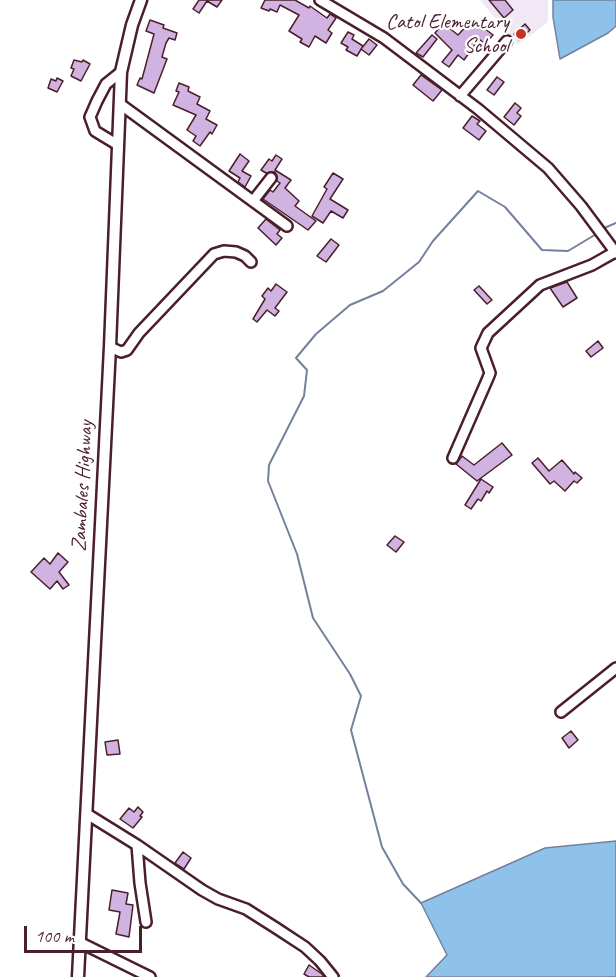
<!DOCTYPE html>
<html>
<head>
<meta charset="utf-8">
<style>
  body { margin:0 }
  #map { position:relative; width:616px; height:977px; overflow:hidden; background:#fff; font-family:Caveat,sans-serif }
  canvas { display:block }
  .scale { position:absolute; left:24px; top:926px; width:118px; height:27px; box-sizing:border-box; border:3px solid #4a1f2b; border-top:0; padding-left:8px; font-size:18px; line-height:21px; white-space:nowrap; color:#4a1f2b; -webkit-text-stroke:4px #fff; paint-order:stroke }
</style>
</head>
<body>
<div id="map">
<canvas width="616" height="977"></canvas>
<div class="scale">100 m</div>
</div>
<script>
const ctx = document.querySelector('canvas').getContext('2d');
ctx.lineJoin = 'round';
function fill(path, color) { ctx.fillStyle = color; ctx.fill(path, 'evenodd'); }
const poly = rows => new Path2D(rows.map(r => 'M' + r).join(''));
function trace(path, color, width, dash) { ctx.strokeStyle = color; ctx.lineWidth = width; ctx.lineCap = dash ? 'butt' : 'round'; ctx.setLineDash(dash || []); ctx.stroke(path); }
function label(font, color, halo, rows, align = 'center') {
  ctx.font = font + ' Caveat,sans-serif'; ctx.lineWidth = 4.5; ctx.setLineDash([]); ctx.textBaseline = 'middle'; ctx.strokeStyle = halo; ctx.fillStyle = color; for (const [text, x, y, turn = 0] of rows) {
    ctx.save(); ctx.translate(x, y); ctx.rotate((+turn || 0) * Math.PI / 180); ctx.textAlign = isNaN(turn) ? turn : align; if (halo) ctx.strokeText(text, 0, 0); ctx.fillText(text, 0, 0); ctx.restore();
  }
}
fill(poly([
  [480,0,548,0,548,22,518,45]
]), '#f1e8f6');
const water = poly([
  [553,0,616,0,616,26,608,33,560,59,553,17,553,0],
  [616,841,616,977,426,977,447,955,421,903,545,848,616,841]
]);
fill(water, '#8fc2eb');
trace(water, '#73819e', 1.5);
trace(poly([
  [602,229,616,223],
  [421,903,403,884,382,847,351,730,361,696,350,674,313,618,297,554,268,481,269,465,304,396,307,370,296,358,316,334,350,305,383,291,419,262,433,241,478,191,505,207,542,250,568,251,598,233]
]), '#73819e', 2);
const building = poly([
  [199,0,222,0,217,7,207,1,199,13,193,9,199,0],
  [265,0,295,0,309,8,310,6,327,18,330,14,336,18,328,30,332,33,326,43,315,36,309,47,300,42,302,39,289,31,299,15,280,5,277,12,270,9,269,11,261,8,265,0],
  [489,0,505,0,513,10,504,18,489,0],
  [150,20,164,25,163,28,177,33,175,40,169,38,166,43,162,57,167,59,154,93,137,85,140,78,142,79,154,34,146,31,150,20],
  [471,21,482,30,484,28,493,35,485,44,479,39,464,60,458,55,449,67,442,62,452,50,435,33,443,23,458,35,471,21],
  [525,24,530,30,519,40,514,34,525,24],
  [348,32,354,35,352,39,363,46,357,56,346,50,348,47,341,43,348,32],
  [432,35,437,39,423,57,416,53,432,35],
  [369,39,377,45,369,55,361,49,369,39],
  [74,60,82,62,83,60,90,64,81,81,71,76,74,69,71,68,74,60],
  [421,75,442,90,433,101,413,85,421,75],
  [497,77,504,82,494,95,487,90,497,77],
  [57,78,63,81,57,92,48,88,51,79,56,81,57,78],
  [179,83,189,87,188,91,200,97,197,104,210,111,206,119,217,125,212,134,210,132,200,146,193,141,196,136,187,130,196,115,173,105,179,92,176,91,179,83],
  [515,103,521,108,517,113,521,116,514,125,504,117,515,103],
  [472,116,480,121,477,124,486,131,479,140,463,128,472,116],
  [240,154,249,161,242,171,251,176,245,187,238,182,240,178,229,171,240,154],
  [276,155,282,159,275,170,291,180,285,188,299,201,295,206,316,221,308,230,263,199,270,190,273,192,280,183,277,181,277,176,275,172,266,173,261,170,269,159,272,161,276,155],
  [333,173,343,179,330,199,348,210,343,218,331,211,323,223,312,216,327,189,324,187,333,173],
  [266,219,280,230,277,234,282,238,276,245,258,228,266,219],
  [331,239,339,245,326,262,317,256,331,239],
  [567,282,577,298,563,307,550,288,567,282],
  [276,284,287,292,275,308,279,311,275,316,267,310,257,322,253,319,265,299,262,296,268,288,271,291,276,284],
  [479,286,492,300,487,304,474,290,479,286],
  [598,341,603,348,591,357,586,351,598,341],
  [502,443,512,455,477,481,456,464,462,456,474,465,502,443],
  [538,458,549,471,562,460,574,474,575,472,582,478,577,483,574,481,565,491,554,481,550,484,532,463,538,458],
  [481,479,493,487,489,493,487,491,481,501,478,499,471,509,465,505,481,479],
  [395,536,404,542,396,552,387,545,395,536],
  [58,553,68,562,59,572,69,585,63,589,57,581,50,589,31,572,44,558,50,564,58,553],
  [571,731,578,740,569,748,562,738,571,731],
  [118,740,120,754,107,755,105,742,118,740],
  [138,807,143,812,140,816,142,817,133,828,120,819,129,808,134,812,138,807],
  [183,852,191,858,184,869,175,863,183,852],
  [112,890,128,893,126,904,133,905,129,937,116,934,120,912,109,910,112,890],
  [309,965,322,974,324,977,309,977,304,974,309,965]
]);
fill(building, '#d0b3e0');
trace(building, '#4a1f2b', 1.5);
const minor = poly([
  [320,0,384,38,478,109,548,168,581,206,616,253],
  [460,96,507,41],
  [120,104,287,226],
  [118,145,95,131,90,117,97,101,106,84,121,72],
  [253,201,271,178],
  [110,347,121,352,127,350,139,333,214,254,224,251,236,252,245,256,251,262],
  [453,458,488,378,490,373,481,348,488,333,540,285,592,265,615,252],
  [561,712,616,668],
  [87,814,137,845,202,890,218,899,246,909,276,928,305,947,320,961,333,977],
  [137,845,140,883,146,922],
  [81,943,150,977]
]);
const major = poly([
  [78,977,110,347,121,72,132,25,141,0]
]);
trace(minor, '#4a1f2b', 14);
trace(major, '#4a1f2b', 15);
trace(minor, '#fff', 9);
trace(major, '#fff', 10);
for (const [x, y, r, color] of [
  [521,34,6,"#c8321e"]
]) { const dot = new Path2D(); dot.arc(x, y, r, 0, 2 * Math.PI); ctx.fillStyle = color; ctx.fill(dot); trace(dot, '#fff', 2); }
label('21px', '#4a1f2b', '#fff', [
  ["Catol Elementary",509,22],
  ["School",509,46]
], 'right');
label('21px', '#4a1f2b', '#fff', [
  ["Zambales Highway",83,486,-87]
]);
</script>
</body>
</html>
